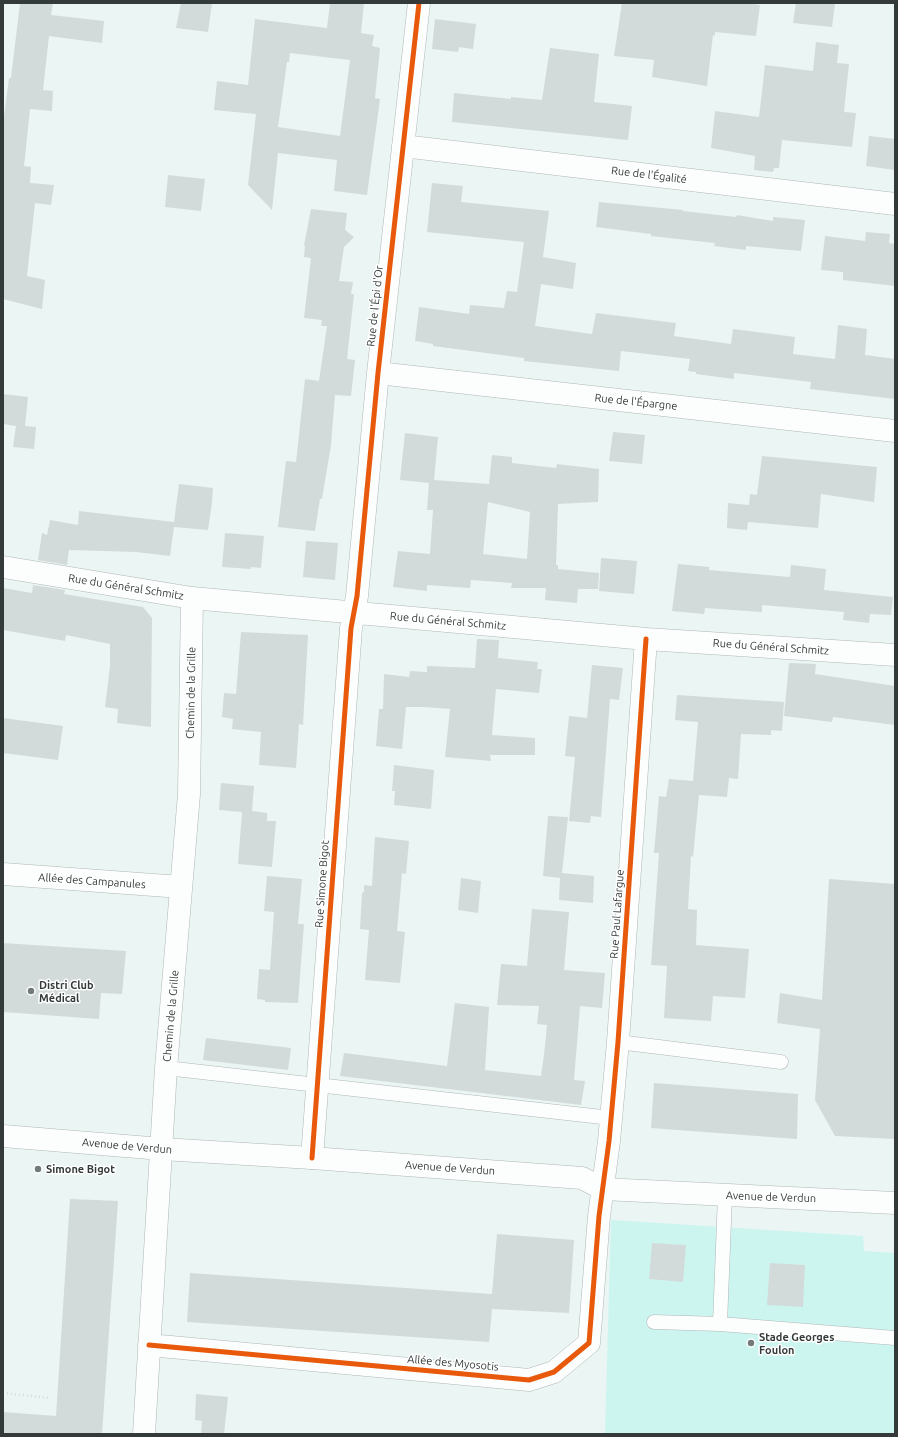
<!DOCTYPE html>
<html>
<head>
<meta charset="utf-8">
<style>
  body { margin:0 }
  #map { position:relative; width:898px; height:1437px; overflow:hidden; background:#eaf5f4; font-family:Ubuntu,sans-serif }
  canvas { display:block }
  .frame { position:absolute; inset:0; border:4px solid #333a39; pointer-events:none }
</style>
</head>
<body>
<div id="map">
<canvas width="898" height="1437"></canvas>
<div class="frame"></div>
</div>
<script>
const ctx = document.querySelector('canvas').getContext('2d');
ctx.lineJoin = 'round';
function fill(path, color) { ctx.fillStyle = color; ctx.fill(path, 'evenodd'); }
const poly = rows => new Path2D(rows.map(r => 'M' + r).join(''));
function trace(path, color, width, dash) { ctx.strokeStyle = color; ctx.lineWidth = width; ctx.lineCap = dash ? 'butt' : 'round'; ctx.setLineDash(dash || []); ctx.stroke(path); }
function label(font, color, halo, rows, align = 'center') {
  ctx.font = font + ' Ubuntu,sans-serif'; ctx.lineWidth = 3; ctx.setLineDash([]); ctx.textBaseline = 'middle'; ctx.strokeStyle = halo; ctx.fillStyle = color; for (const [text, x, y, turn = 0] of rows) {
    ctx.save(); ctx.translate(x, y); ctx.rotate((+turn || 0) * Math.PI / 180); ctx.textAlign = isNaN(turn) ? turn : align; if (halo) ctx.strokeText(text, 0, 0); ctx.fillText(text, 0, 0); ctx.restore();
  }
}
fill(poly([
  [611,1220,863,1236,864,1251,895,1253,895,1434,605,1434]
]), '#ccf5f0');
fill(poly([
  [20,3,53,3,51,15,104,21,102,43,49,36,43,90,53,91,52,111,30,109,24,166,31,167,30,183,54,185,51,205,35,203,27,276,45,280,42,309,3,299,3,125,9,78,11,78],
  [181,3,212,3,208,32,176,28],
  [330,3,364,3,361,33,374,35,372,46,380,48,375,98,380,99,367,195,334,191,337,160,278,153,272,210,248,185,256,114,214,110,217,81,248,85,255,19,327,28],
  [290,53,350,60,340,136,278,127,287,62,289,62],
  [622,3,746,3,760,5,756,36,715,32,715,36,713,35,707,86,652,77,654,60,614,56],
  [796,3,835,3,832,27,793,23],
  [435,19,476,24,473,49,459,47,458,52,432,49],
  [816,42,839,45,837,63,849,64,844,112,856,113,852,147,782,140,779,168,774,168,773,172,754,170,755,156,711,148,715,111,759,117,765,65,813,71],
  [550,48,599,54,594,102,632,106,628,140,452,122,454,93,511,99,511,97,542,100],
  [869,136,895,139,895,170,866,166],
  [168,175,205,179,201,211,165,207],
  [432,183,463,186,461,202,549,211,543,257,576,263,573,289,541,284,535,326,592,334,596,313,676,323,674,336,731,344,733,329,795,337,793,354,835,359,838,325,867,329,865,355,895,359,895,399,810,389,811,382,734,373,734,379,696,374,696,372,688,371,690,359,621,351,619,371,524,361,524,358,433,346,433,344,415,341,419,307,469,314,470,305,504,308,507,291,517,292,524,242,427,232],
  [599,202,683,210,683,211,736,217,737,215,773,221,773,217,805,220,801,251,746,246,746,250,714,246,715,243,651,236,651,234,596,227],
  [311,209,347,213,345,230,354,237,344,247,339,281,353,282,351,294,354,294,347,359,355,360,351,396,335,395,331,445,322,499,320,499,315,531,278,527,286,461,296,462,305,379,319,381,327,326,321,326,322,320,304,318,311,258,304,257,305,246,304,245],
  [866,232,890,234,889,243,895,244,895,286,843,280,843,272,821,270,825,236,865,241],
  [3,394,28,397,25,426,36,427,34,449,13,447,16,426,3,424],
  [613,432,645,435,642,464,609,461],
  [405,433,438,437,434,480,489,484,492,455,512,457,512,463,556,468,557,464,599,469,598,502,558,504,556,565,558,565,558,569,599,573,598,589,578,589,577,603,545,600,546,588,511,588,512,583,471,580,470,588,427,585,427,591,393,587,398,551,430,554,433,510,427,510,429,483,400,480],
  [488,502,530,512,527,559,483,554],
  [762,456,877,467,874,502,821,494,818,528,748,522,747,530,727,528,728,503,749,505,750,494,757,495],
  [179,484,213,488,212,503,208,530,174,527,170,556,136,552,69,550,67,565,38,560,42,533,47,535,50,520,78,525,79,511,174,522],
  [225,533,264,536,261,568,251,567,251,569,222,567],
  [306,541,338,543,335,580,303,577],
  [601,558,637,561,634,594,599,591],
  [678,564,709,567,709,570,790,577,791,565,826,569,824,590,893,597,891,615,870,614,869,623,843,620,844,612,762,605,762,612,705,608,704,614,672,611],
  [33,585,65,590,64,594,143,607,152,618,151,727,117,723,118,709,105,707,110,666,110,644,66,635,65,641,3,630,3,588,32,593],
  [241,632,308,635,303,725,299,724,296,768,259,765,261,732,232,729,233,719,222,717,224,693,236,694],
  [477,639,499,640,498,658,538,662,537,669,542,669,539,693,496,689,492,735,535,738,535,755,490,755,491,761,445,757,450,709,425,707,406,707,402,749,376,746,379,709,383,709,384,674,409,677,410,671,427,672,427,666,475,668],
  [789,663,816,664,815,674,895,686,895,725,833,717,832,722,784,716],
  [592,665,623,668,619,700,610,699,601,817,591,816,590,823,569,821,575,757,565,756,569,716,587,718],
  [677,695,784,702,782,731,771,730,771,735,741,734,738,779,729,778,727,797,699,795,693,857,691,856,688,909,697,910,696,945,749,949,745,998,713,996,711,1021,664,1018,667,966,651,965,659,853,654,853,659,796,666,797,669,779,693,781,698,722,675,720],
  [3,718,63,726,58,760,3,753],
  [394,765,434,770,431,809,394,805,395,791,392,791],
  [221,783,254,786,252,811,267,813,267,821,276,821,272,867,238,864,242,812,219,810],
  [548,816,568,817,562,873,594,876,593,903,559,900,560,878,543,876],
  [375,837,409,841,406,874,402,873,397,931,405,932,400,983,365,980,369,930,360,929,362,893,364,892,364,885,372,886],
  [267,876,302,879,298,924,304,924,298,1003,265,1002,265,1000,257,999,259,969,270,970,274,912,264,911],
  [461,878,481,881,478,913,458,910],
  [829,879,895,884,895,1139,835,1136,815,1100,820,1029,777,1023,780,993,822,1000],
  [532,909,569,912,564,970,605,973,602,1008,580,1006,574,1080,585,1081,581,1105,340,1076,344,1053,447,1066,455,1003,489,1007,485,1070,541,1076,544,1055,547,1025,537,1024,539,1006,497,1005,501,964,527,966],
  [3,943,126,951,122,994,101,993,99,1019,3,1012],
  [206,1038,291,1048,288,1070,203,1060],
  [654,1083,798,1094,797,1139,651,1128],
  [70,1199,118,1201,102,1434,3,1434,3,1412,56,1416],
  [497,1234,574,1240,569,1313,492,1309,489,1342,187,1322,190,1273,492,1294],
  [652,1243,686,1245,683,1282,649,1279],
  [770,1263,805,1265,803,1307,767,1305],
  [196,1394,228,1397,224,1434,201,1434,202,1421,195,1420]
]), '#d3dbda');
const service = poly([
  [618,1042,781,1062],
  [166,1068,611,1118],
  [654,1322,720,1324,895,1338],
  [720,1324,725,1195]
]);
const minor = poly([
  [403,146,895,204],
  [378,373,895,431],
  [3,567,192,598,646,639,895,655],
  [3,874,181,887],
  [312,1158,351,628,357,596,378,373,419,3],
  [149,1345,529,1380,554,1372,589,1343,599,1216,609,1141,618,1042,646,639],
  [144,1434,166,1068,189,794,192,598]
]);
const tertiary = poly([
  [3,1136,162,1149,312,1158,582,1178,603,1189,895,1203]
]);
trace(service, '#b0b7b7', 15);
trace(minor, '#b0b7b7', 23);
trace(tertiary, '#b0b7b7', 23);
trace(poly([
  [3,1393,50,1398]
]), '#d7dada', 2.5, [1, 3]);
trace(service, '#fcfefd', 14);
trace(minor, '#fcfefd', 22);
trace(tertiary, '#fcfefd', 22);
trace(poly([
  [312,1158,351,628,357,596,378,373,419,3],
  [149,1345,529,1380,554,1372,589,1343,599,1216,609,1141,618,1042,646,639]
]), '#e8590c', 5);
for (const [x, y, r, color] of [
  [31,991,4,"#737b7a"],
  [38,1169,4,"#737b7a"],
  [751,1343,4,"#737b7a"]
]) { const dot = new Path2D(); dot.arc(x, y, r, 0, 2 * Math.PI); ctx.fillStyle = color; ctx.fill(dot); trace(dot, '#fff', 1.5); }
label('11px', '#333a39', '#fff', [
  ["Rue de l'Égalité",649,175,7],
  ["Rue de l'Épi d'Or",375,306,-84],
  ["Rue de l'Épargne",636,402,6],
  ["Rue du Général Schmitz",126,587,9],
  ["Rue du Général Schmitz",448,621,5],
  ["Rue du Général Schmitz",771,647,4],
  ["Chemin de la Grille",191,693,-89],
  ["Allée des Campanules",92,881,4],
  ["Rue Simone Bigot",322,884,-86],
  ["Rue Paul Lafargue",617,914,-86],
  ["Chemin de la Grille",171,1016,-85],
  ["Avenue de Verdun",127,1146,5],
  ["Avenue de Verdun",450,1168,4],
  ["Avenue de Verdun",771,1197,2],
  ["Allée des Myosotis",453,1363,5]
]);
label('bold 11px', '#333a39', '#fff', [
  ["Distri Club",39,985],
  ["Médical",39,998],
  ["Simone Bigot",46,1169],
  ["Stade Georges",759,1337],
  ["Foulon",759,1350]
], 'left');
</script>
</body>
</html>
